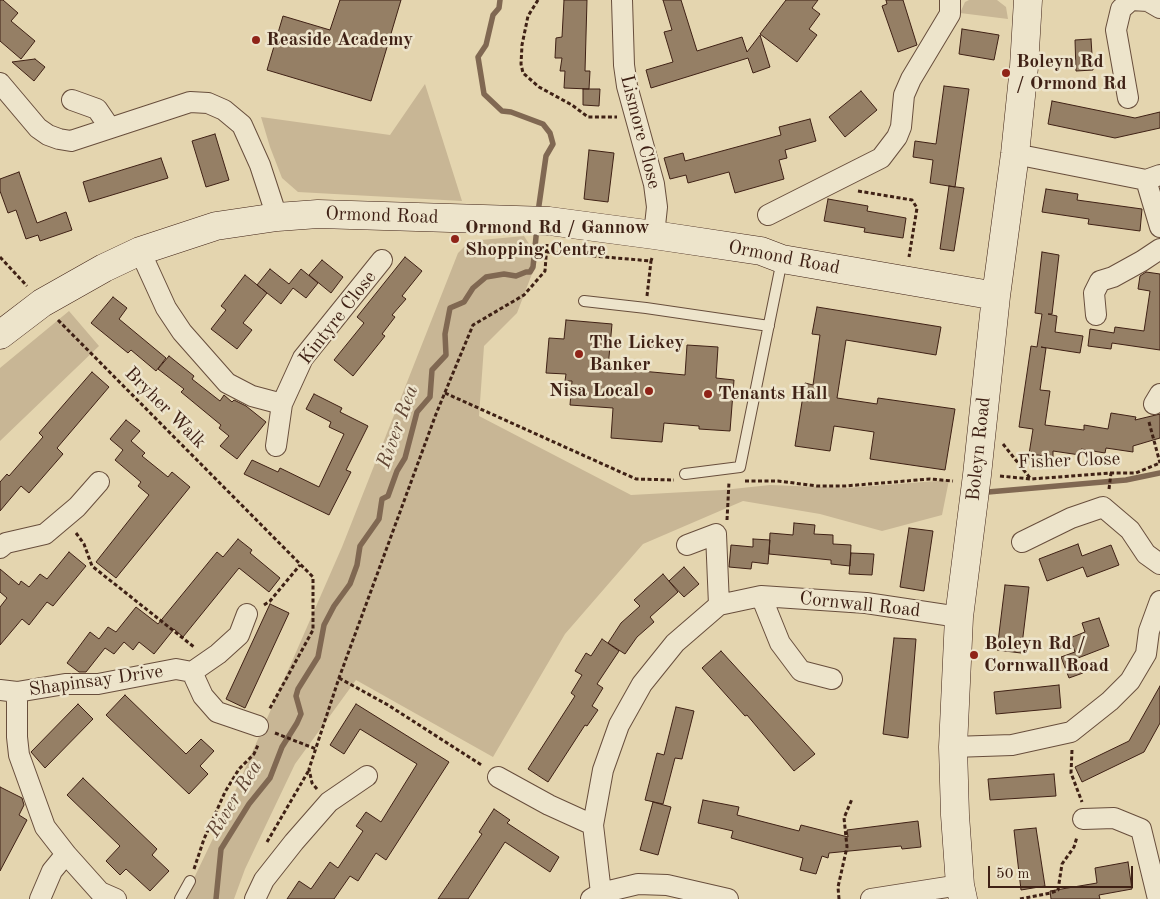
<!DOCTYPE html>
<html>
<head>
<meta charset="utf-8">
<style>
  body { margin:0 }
  #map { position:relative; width:1160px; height:899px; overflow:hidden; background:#e4d5af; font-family:"Old Standard TT",serif }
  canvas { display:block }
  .scale { position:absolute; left:988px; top:866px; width:145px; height:22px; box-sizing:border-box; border:2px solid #3f2115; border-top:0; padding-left:6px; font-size:15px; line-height:18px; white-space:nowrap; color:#3f2115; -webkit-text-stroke:4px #ede4cb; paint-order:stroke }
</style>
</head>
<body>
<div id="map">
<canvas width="1160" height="899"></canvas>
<div class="scale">50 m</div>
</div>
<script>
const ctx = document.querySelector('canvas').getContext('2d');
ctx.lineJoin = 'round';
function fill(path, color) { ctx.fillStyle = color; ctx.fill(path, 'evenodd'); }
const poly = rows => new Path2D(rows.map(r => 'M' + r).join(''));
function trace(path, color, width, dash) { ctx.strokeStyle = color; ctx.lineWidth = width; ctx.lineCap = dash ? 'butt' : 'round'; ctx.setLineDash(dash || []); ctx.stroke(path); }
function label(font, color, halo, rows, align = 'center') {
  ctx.font = font + ' "Old Standard TT",serif'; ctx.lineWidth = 5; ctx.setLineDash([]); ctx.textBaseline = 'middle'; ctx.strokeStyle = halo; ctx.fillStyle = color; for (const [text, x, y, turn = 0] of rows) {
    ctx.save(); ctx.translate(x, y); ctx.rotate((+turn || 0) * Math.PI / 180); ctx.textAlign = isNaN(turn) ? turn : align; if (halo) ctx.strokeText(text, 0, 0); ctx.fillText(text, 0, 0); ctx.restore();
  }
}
fill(poly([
  [969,0,997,0,1006,7,1008,19,960,13,965,2],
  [425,84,462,201,298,192,282,178,270,147,261,117,390,135],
  [524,236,538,258,517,313,484,346,479,416,631,495,723,490,770,485,846,488,949,480,942,515,882,531,820,514,743,501,643,544,565,634,493,757,356,680,295,764,245,869,234,899,184,899,230,803,342,547,458,253,470,241],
  [69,311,99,346,0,441,0,368]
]), '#c8b695');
trace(poly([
  [500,0,499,8,493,15,486,45,478,57,484,94,502,111,511,112,543,124,550,133,553,144,546,156,538,212],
  [988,492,1126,480,1160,473],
  [216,899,221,849,249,804,270,778,282,747,297,723,301,714,296,696,298,689,318,657,324,625,334,606,350,584,357,565,360,546,379,519,382,499,388,496,397,471,405,458,417,412,430,397,432,370,446,355,445,334,450,308,464,302,473,288,486,277,504,274,516,276,526,272,530,272,533,267,537,227]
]), '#806852', 5.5);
const building = poly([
  [0,0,3,0,18,13,11,21,35,41,21,59,0,41,0,0],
  [340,0,401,0,371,101,267,70,283,16,330,30,340,0],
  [564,0,587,0,585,71,590,71,589,89,564,88,565,71,560,71,562,58,555,58,556,38,562,37,564,0],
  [663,0,681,0,697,51,742,37,747,52,760,35,770,67,753,73,748,58,651,88,646,70,673,62,664,32,672,30,663,0],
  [786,0,818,0,812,8,820,14,809,29,817,35,797,62,760,34,786,0],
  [886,0,903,0,917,45,898,52,882,6,887,4,886,0],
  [962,29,999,35,994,60,959,54,962,29],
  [1091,39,1093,70,1076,71,1075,40,1091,39],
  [35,59,45,67,34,81,12,62,35,59],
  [944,86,969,89,955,187,930,183,933,160,913,157,915,141,936,144,944,86],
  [583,89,600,89,599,106,583,105,583,89],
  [861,91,877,110,845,137,829,117,861,91],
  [1052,101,1135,118,1160,112,1160,128,1115,138,1048,124,1052,101],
  [810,119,816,141,785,150,787,158,779,160,784,179,735,193,729,172,688,183,686,175,670,179,664,158,683,153,685,161,781,135,779,127,810,119],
  [215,134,229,180,206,187,192,141,215,134],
  [589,150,614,153,608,202,584,199,589,150],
  [161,158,168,178,89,202,83,182,161,158],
  [19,172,37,223,66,212,72,230,40,241,38,235,26,239,16,210,8,213,0,191,0,179,19,172],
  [949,186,964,188,954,251,940,249,949,186],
  [1046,189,1078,194,1077,200,1142,209,1140,231,1088,224,1089,219,1042,212,1046,189],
  [828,199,868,206,867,211,906,218,903,238,864,232,865,228,824,221,828,199],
  [1042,252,1059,255,1052,314,1048,314,1057,316,1055,332,1083,336,1080,353,1041,347,1046,348,1040,390,1050,391,1045,425,1084,430,1084,425,1108,429,1111,413,1136,417,1135,420,1160,414,1160,438,1133,446,1133,452,1106,448,1105,453,1081,449,1080,455,1053,451,1053,457,1029,454,1033,429,1019,427,1031,346,1037,347,1042,314,1035,313,1042,252],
  [405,257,422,271,402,296,406,299,392,315,395,317,382,334,385,336,353,376,334,360,364,323,357,317,405,257],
  [322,260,343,277,331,293,309,275,322,260],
  [270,269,289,284,301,269,318,283,306,298,293,288,281,304,257,285,270,269],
  [1146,272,1160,274,1160,350,1112,343,1111,349,1088,346,1090,329,1114,333,1115,327,1144,331,1150,291,1138,289,1140,276,1146,272],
  [245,275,267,293,243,323,252,330,237,349,211,329,226,310,221,306,245,275],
  [113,297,127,308,119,319,166,358,156,371,131,350,128,353,91,323,113,297],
  [817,307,941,327,936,355,846,340,837,398,877,404,878,398,955,409,945,470,870,459,874,432,834,426,830,451,795,446,805,383,813,385,820,335,812,334,817,307],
  [566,320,612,324,608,368,685,375,687,345,718,347,716,378,734,380,730,431,699,429,699,426,664,423,662,442,611,438,613,408,570,405,572,381,565,381,566,374,546,373,549,338,564,339,566,320],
  [169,356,194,376,192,379,220,401,224,395,232,402,234,400,246,406,266,422,237,459,220,446,229,436,219,428,221,425,181,392,184,389,158,369,169,356],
  [92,372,109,387,57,448,63,454,29,493,21,486,0,511,0,482,7,474,9,476,43,437,39,433,92,372],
  [314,394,342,408,340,412,368,426,346,470,351,472,329,515,244,474,252,460,278,472,280,468,319,487,344,434,329,427,331,422,306,409,314,394],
  [126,420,140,431,131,441,145,453,142,456,168,477,172,472,190,487,116,578,96,562,149,495,138,486,141,482,115,460,123,450,110,439,126,420],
  [794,523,815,525,814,534,833,535,833,544,851,545,850,566,831,564,831,560,769,554,770,533,793,535,794,523],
  [909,528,933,531,924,591,900,587,909,528],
  [238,539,252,550,250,553,280,578,269,592,239,568,183,637,174,629,154,654,139,642,133,650,124,642,114,654,105,648,86,672,79,672,67,663,90,632,99,639,108,627,116,632,136,607,158,624,217,552,223,557,238,539],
  [753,539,770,540,768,564,752,562,751,569,729,567,731,545,753,547,753,539],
  [1078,544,1082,556,1111,545,1119,565,1087,577,1083,567,1047,581,1039,559,1078,544],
  [69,552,86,566,53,606,47,602,29,625,22,619,0,645,0,607,7,598,0,592,0,569,19,585,21,581,29,587,40,574,47,579,69,552],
  [851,553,874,554,872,575,849,574,851,553],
  [684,567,699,584,684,597,669,581,684,567],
  [663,574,678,592,650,617,654,622,637,637,625,654,608,643,621,623,640,606,634,600,663,574],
  [1005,585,1029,587,1021,653,997,650,1005,585],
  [270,604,289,613,245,708,226,699,270,604],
  [1099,618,1109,646,1078,658,1083,673,1069,678,1061,657,1075,652,1070,638,1085,632,1082,623,1099,618],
  [894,638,916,639,908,738,883,734,894,638],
  [602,639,619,651,597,684,603,688,592,706,598,710,587,726,585,725,548,782,528,769,575,696,571,693,582,675,575,671,586,653,591,656,602,639],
  [721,651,815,754,794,771,747,715,745,716,702,668,721,651],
  [1059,685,1061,708,996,714,994,692,1059,685],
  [1160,686,1160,723,1144,752,1082,782,1075,767,1129,741,1160,686],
  [125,695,186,754,201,739,214,751,200,766,208,774,189,794,106,715,125,695],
  [78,704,93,719,45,768,31,752,78,704],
  [356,704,449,762,386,860,376,853,358,881,350,876,334,899,287,899,299,881,311,889,330,862,338,868,363,831,356,826,366,812,381,822,417,764,360,729,344,754,330,745,356,704],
  [676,707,694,711,682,759,675,758,663,804,645,800,657,753,664,755,676,707],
  [1054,774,1056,796,990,800,988,779,1054,774],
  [83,778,157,849,152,855,169,871,150,891,126,869,120,875,106,861,120,846,67,795,83,778],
  [0,787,22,798,24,805,19,815,27,820,0,871,0,787],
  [703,800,739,807,737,815,799,831,801,825,848,837,847,830,918,821,921,847,902,849,901,846,829,853,828,858,822,856,816,874,800,870,803,858,731,838,733,831,698,823,703,800],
  [653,802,671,807,658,855,640,850,653,802],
  [494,809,510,820,507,823,559,857,550,872,505,842,468,899,438,899,482,834,479,832,494,809],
  [1036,828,1045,886,1021,890,1014,830,1036,828],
  [1128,862,1132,889,1099,895,1100,899,1051,899,1050,891,1097,883,1095,868,1128,862]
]);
fill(building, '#957f65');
trace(building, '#3f2115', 1);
const lane = poly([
  [584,301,646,308,769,326],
  [685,474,740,467,782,260],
  [180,899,190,881]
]);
const street = poly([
  [622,0,624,65,627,86,654,184,657,207,654,235],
  [0,83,38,128,48,135,59,139,71,141,190,102,208,103,224,110,242,125,260,165,277,217],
  [1128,98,1116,30,1121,9,1131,0,1148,1,1160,8],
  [72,100,97,109,110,128],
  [1015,154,1146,180,1160,175],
  [1146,180,1160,227],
  [768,215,881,158,897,137,901,127,904,95,911,79,950,14,950,0],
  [140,251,166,308,182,332,227,383,252,396,282,404],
  [1096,315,1094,293,1100,281,1113,277,1142,261,1160,249],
  [1154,404,1160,394],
  [276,446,282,404,303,358,382,260],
  [1022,542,1071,518,1103,507,1130,530,1146,554,1160,564],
  [687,545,716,534,719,605],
  [0,548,6,543,45,534,77,507,99,482],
  [761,596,780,643,801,671,832,679],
  [192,672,218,654,239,635,247,614],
  [0,690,17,692,65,684,98,684,176,669,192,672,203,696,217,712,258,726],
  [17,692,17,737,19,755,45,827,66,854,100,892,116,899],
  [953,747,1012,745,1071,732,1110,701,1130,681,1146,654,1149,631,1160,601],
  [498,777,549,805,593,825],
  [1083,819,1114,818,1141,829,1158,899],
  [601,893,593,825,603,770,619,725,642,684,675,643,719,605,761,596,866,603,959,617],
  [40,899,52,871,66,854],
  [255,899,264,880,294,842,329,802,367,776],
  [591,899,601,893,638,884,667,885,728,899],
  [871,899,960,885]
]);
const secondary = poly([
  [0,335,42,303,104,268,140,251,216,226,277,217,318,214,549,221,654,235,761,251,782,259,996,296],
  [963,899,960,885,955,815,953,747,959,617,977,475,996,296,1015,154,1024,67,1028,0]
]);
trace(lane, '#684e3c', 12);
trace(street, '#684e3c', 22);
trace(secondary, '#3f2115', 29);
trace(poly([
  [538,0,528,16,522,45,521,64,523,73,539,87,572,105,588,117,617,117],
  [858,191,912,200,917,208,909,257],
  [547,252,651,261,652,258],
  [0,257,27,286],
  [647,296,651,261],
  [58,320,313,577,313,630,269,710],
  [445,393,636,479,674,480],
  [1149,422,1160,463],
  [1003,444,1030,478],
  [1000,476,1031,479,1111,473,1136,473,1160,463],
  [745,481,778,481,817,486,845,486,930,479,953,481],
  [1109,489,1111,473],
  [727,520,729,482],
  [76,533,84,544,92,566,194,647],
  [264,605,270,601,300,565],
  [339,678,388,705,483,766],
  [275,733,316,749],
  [1072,750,1071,773,1082,802],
  [317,789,312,783,309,769,339,678,436,414,473,325,524,295,545,271,547,244],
  [267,842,309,770],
  [194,869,204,839,225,792,239,769,254,754,258,745],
  [839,899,838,887,847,847,844,818,852,799],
  [1020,899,1051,893,1058,890,1062,864,1074,847,1077,837]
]), '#3f2115', 3, [4, 2.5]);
trace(lane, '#ede4cb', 10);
trace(street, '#ede4cb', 20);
trace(secondary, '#ede4cb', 28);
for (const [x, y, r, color] of [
  [256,40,5,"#8f2418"],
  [1006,73,5,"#8f2418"],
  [455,239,5,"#8f2418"],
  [579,354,5,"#8f2418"],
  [649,391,5,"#8f2418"],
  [708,394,5,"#8f2418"],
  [974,655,5,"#8f2418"]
]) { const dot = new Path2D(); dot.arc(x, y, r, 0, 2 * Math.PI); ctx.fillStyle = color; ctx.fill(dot); trace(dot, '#ede4cb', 2); }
label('bold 19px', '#3f2115', '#ede4cb', [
  ["Reaside Academy",266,40],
  ["Boleyn Rd",1016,62],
  ["/ Ormond Rd",1016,84],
  ["Ormond Rd / Gannow",465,228],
  ["Shopping Centre",465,250],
  ["The Lickey",589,343],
  ["Banker",589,365],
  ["Nisa Local",639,391,"right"],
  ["Tenants Hall",718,394],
  ["Boleyn Rd /",984,644],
  ["Cornwall Road",984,666]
], 'left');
label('19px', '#3f2115', '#ede4cb', [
  ["Lismore Close",640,132,76],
  ["Ormond Road",382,216,2],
  ["Ormond Road",784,258,11],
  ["Kintyre Close",338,318,-52],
  ["Bryher Walk",165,408,45],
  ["Boleyn Road",979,449,-84],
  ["Fisher Close",1069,461,-2],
  ["Cornwall Road",860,605,6],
  ["Shapinsay Drive",96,681,-8]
]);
label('italic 20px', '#604534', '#ede4cb', [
  ["River Rea",398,427,-70],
  ["River Rea",235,799,-58]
]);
</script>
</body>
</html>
